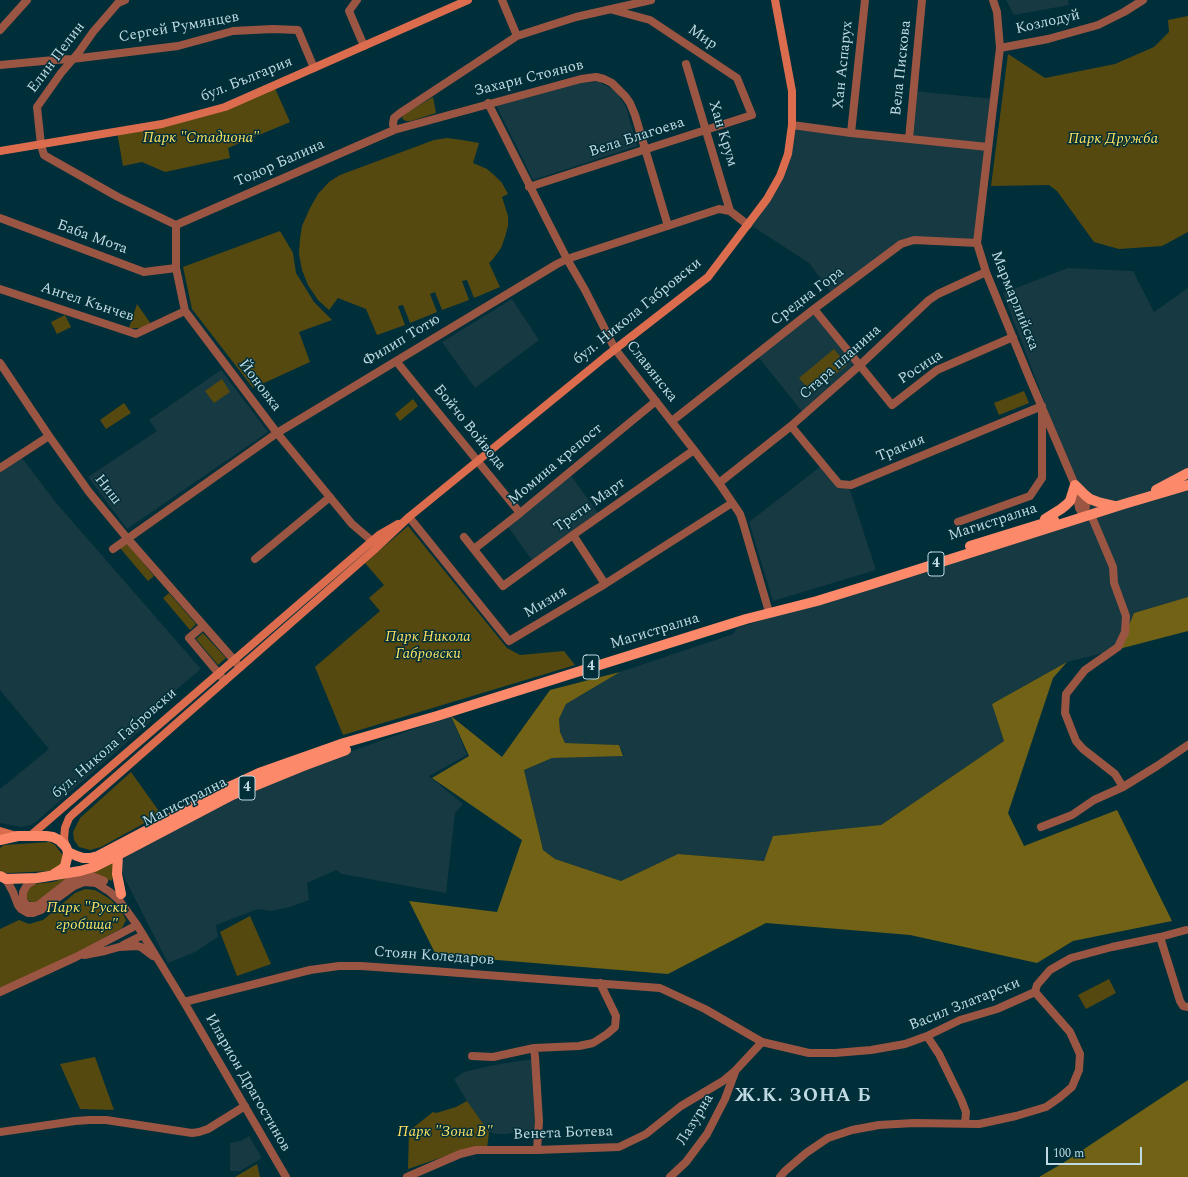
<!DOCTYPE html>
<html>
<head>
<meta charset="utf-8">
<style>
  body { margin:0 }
  #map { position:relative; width:1188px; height:1177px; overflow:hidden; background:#002f39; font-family:Spectral,serif }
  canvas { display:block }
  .scale { position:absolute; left:1046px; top:1147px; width:96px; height:18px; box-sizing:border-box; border:2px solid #bfdae2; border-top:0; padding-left:5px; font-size:12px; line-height:14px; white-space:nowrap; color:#bfdae2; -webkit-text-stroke:3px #002f39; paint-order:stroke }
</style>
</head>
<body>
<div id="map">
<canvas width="1188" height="1177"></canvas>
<div class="scale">100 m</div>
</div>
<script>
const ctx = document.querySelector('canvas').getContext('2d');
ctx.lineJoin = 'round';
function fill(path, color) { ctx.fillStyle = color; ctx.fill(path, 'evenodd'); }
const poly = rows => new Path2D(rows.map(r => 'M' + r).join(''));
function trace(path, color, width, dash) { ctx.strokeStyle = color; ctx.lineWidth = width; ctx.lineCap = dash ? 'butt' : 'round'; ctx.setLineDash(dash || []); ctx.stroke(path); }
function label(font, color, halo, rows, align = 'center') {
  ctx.font = font + ' Spectral,serif'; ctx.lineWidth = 3; ctx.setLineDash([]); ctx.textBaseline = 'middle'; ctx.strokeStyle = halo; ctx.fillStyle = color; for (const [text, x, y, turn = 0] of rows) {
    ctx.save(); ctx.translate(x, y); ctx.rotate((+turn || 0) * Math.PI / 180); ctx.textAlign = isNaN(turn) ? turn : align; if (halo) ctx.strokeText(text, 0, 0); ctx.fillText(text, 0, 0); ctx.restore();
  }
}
fill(poly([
  [1006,0,1068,0,1069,5,1014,15],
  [599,82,616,91,626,107,637,146,533,180,496,105,579,83],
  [913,91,994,99,977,243,914,240,833,295,809,263,749,224,780,176,792,125,909,139],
  [1068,268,1133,271,1154,312,1188,288,1188,597,1134,613,1119,649,1067,662,992,704,1004,741,881,825,773,836,765,861,678,854,621,881,555,859,543,850,524,770,552,758,624,755,619,745,565,743,560,732,559,719,566,704,620,672,733,634,737,628,1089,519,1003,293],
  [512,299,539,340,475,388,442,342],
  [814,311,859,366,804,414,756,354],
  [221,370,268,432,127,529,88,477,157,431,149,420],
  [22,458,57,504,201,669,146,715,151,721,37,821,31,825,21,827,0,823,0,789,49,749,0,690,0,473],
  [821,466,849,487,876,570,773,601,749,522],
  [569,473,600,516,534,563,506,524],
  [451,716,467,755,429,776,463,804,455,813,446,893,342,874,336,870,307,883,309,900,290,907,271,911,258,909,216,925,218,937,195,952,168,963,124,877,121,868,122,862,125,857,232,798,306,767],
  [532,1059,537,1129,506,1134,497,1134,489,1132,467,1101,454,1079,464,1072,494,1065],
  [249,1136,262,1158,240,1171,230,1171,230,1143,241,1141]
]), '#163942');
fill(poly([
  [1188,16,1188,232,1162,246,1119,249,1094,242,1057,191,1049,185,991,186,1008,54,1045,78,1115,64,1154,47,1169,32,1168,20],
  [274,86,290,122,228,148,230,158,165,172,142,162,123,166,117,132,225,107],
  [433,97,436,113,411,121,406,121,404,120,402,118,403,115],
  [447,138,462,140,479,143,473,163,487,169,494,175,502,183,508,194,502,197,508,216,508,226,505,237,501,248,493,259,489,263,500,287,474,298,467,280,462,281,469,300,442,310,435,292,430,294,437,312,410,323,403,305,398,306,405,325,377,335,366,309,338,298,329,310,318,300,308,285,302,270,299,254,300,239,302,226,310,208,318,194,329,182,340,175,434,140],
  [280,231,293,253,296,273,314,302,332,320,299,332,310,362,253,388,192,309,183,267],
  [137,304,151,324,141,328,129,328],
  [65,315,71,327,57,334,51,322],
  [834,349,847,365,812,393,799,378],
  [222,379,230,392,214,403,205,391],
  [1024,391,1029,403,999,415,994,403],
  [413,399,418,406,400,421,395,414],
  [124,403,131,413,106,429,100,420],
  [408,526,507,648,520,655,564,651,575,665,343,735,315,667,380,611,369,598,384,585,365,563],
  [127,543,154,576,148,581,120,548],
  [169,593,196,624,190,630,163,598],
  [203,633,226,658,218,665,196,639],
  [131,772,161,814,101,847,90,850,79,847,74,840,73,832,80,818],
  [50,842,55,845,58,849,62,854,62,860,60,865,51,871,8,873,3,873,0,870,0,848,4,845],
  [112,862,113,863,113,878,111,881,105,878,68,878,60,883,38,902,34,903,29,901,27,899,26,889,34,884,53,882],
  [85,889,95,890,110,899,121,910,126,920,122,928,69,957,2,987,0,987,0,929,19,920,29,924,43,920,75,893],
  [250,916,271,964,237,976,220,932],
  [1109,979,1116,993,1086,1009,1078,995],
  [95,1057,114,1110,80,1109,60,1064],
  [467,1101,489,1132,487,1148,466,1149,408,1169,409,1131,433,1112,436,1113,443,1111,456,1107],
  [257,1164,260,1177,235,1177]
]), '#564910');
fill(poly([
  [1188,597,1188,631,1119,649,1134,613],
  [1067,662,1053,678,1008,813,1024,846,1117,810,1172,921,1073,941,1037,963,910,935,766,923,668,974,436,955,409,901,497,912,522,840,432,778,469,756,451,716,502,757,550,690,620,672,566,704,559,719,560,732,565,743,619,745,623,756,552,758,524,770,543,850,555,859,621,881,678,854,764,861,773,836,881,825,1004,741,992,704],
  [1188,1080,1188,1177,1039,1177,1063,1163]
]), '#726216');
trace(poly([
  [125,0,118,3,93,32,79,52,61,73,37,107,41,145,44,155,49,158,118,197,176,225,394,130,393,124,394,118,400,113,517,36,576,17,651,0],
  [357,0,349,11,364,46],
  [502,0,517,36],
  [993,0,997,12,1000,48,977,243,986,272,1029,377,1075,485,1084,499,1086,505,1085,512,1079,518],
  [0,30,27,0],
  [1000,48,1048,39,1098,25,1124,12,1143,0],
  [686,64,730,211],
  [0,65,54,60,72,59,178,46,233,31,273,29,298,30,314,68],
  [488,103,549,224,567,259,585,290,615,349,694,450,719,483,740,514,743,523,769,612],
  [792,125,851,133,988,147],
  [394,130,581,79,596,77,604,79,612,83,625,96,630,103,635,115,668,226],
  [851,133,865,0],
  [909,139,922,0],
  [529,187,752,115,737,78,650,20,613,10],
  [0,218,144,272,176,268],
  [176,225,176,268,185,311,277,433,352,524,372,541],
  [0,289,136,334,185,311],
  [814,309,892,405,937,370,1013,337],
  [396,361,520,513],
  [0,363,49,436,89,492,127,538,240,667],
  [672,421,814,309,901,244,914,240,977,243],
  [791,426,839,484,851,485,1042,406,1042,478,1030,496,958,522],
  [0,468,49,436],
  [719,483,791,426,859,366,929,300,938,294,986,272],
  [1075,487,1079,508,1083,515,1087,516],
  [1091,515,1113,567,1114,583,1126,616,1125,632,1118,647,1085,670,1066,694,1065,713,1076,741,1083,749,1115,774,1123,787],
  [409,517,509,641,605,584,732,503],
  [573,535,605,584],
  [464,537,503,586,573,535,694,450],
  [113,549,277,433,557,264,567,259,719,209,730,211,748,225],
  [474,549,520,513,656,401],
  [255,559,330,497],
  [203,626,189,638,225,681],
  [1041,827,1072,815,1094,800,1123,787,1157,766,1188,745],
  [37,878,27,885,23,892,23,901,28,906,36,906,40,904,68,882,80,877,92,876,104,881],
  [6,879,13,892,18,905,21,909,28,913,33,913,41,910,74,886,84,882,96,883,110,892,119,900,137,925,184,1002,286,1177],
  [1160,937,1180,1001,1183,1006,1188,1007],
  [123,945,143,935],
  [84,955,105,951,119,947,137,946,141,947,153,956],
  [0,992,76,957,137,925],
  [184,1002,310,970,339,966,361,966,433,971,660,988,705,1009,762,1042,809,1053,835,1053,871,1050,905,1044,927,1036,960,1020,997,1009,1035,992,1037,985,1050,970,1071,958,1112,947,1160,937,1186,930],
  [927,1036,939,1054,961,1099,966,1112,965,1124],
  [534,1048,535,1057,539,1121,537,1150],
  [472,1056,493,1057,534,1048,579,1046,593,1043,607,1034,615,1027,616,1016,600,983],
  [0,1132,75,1121,90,1120,106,1120,192,1133,199,1132,208,1129,245,1106],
  [407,1177,460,1154,476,1150,537,1150,619,1147,646,1134,681,1106,723,1081,735,1071,762,1042],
  [670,1177,686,1162,707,1134,725,1099,735,1072],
  [780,1177,785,1171,806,1153,828,1138,852,1130,879,1125,914,1123,979,1124,1016,1116,1046,1107,1059,1098,1072,1087,1079,1070,1080,1054,1070,1032,1035,992]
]), '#9b5643', 8);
trace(poly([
  [0,151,162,124,225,107,468,0],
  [0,831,17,836],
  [30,836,379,535,398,524],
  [66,847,64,839,65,828,69,818,73,814,374,550,409,517,605,357,708,277,767,199,780,176,788,154,792,125,792,91,775,0]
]), '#db6d4e', 8);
trace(poly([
  [1156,490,1188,473],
  [1045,519,1061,509,1066,505,1070,501,1075,485,1085,495,1090,499,1098,502,1115,506],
  [970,546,1054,520],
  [0,840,18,836,46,836,53,837,59,840,66,847,68,852,67,858,65,866,62,869,54,874],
  [68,852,77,856,83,858,90,858,98,856,231,786,259,773,344,743,437,716,746,619,817,601,869,585,1124,504,1188,485],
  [118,855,117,874,121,894],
  [0,876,6,879,37,878,80,871,94,867,118,855,232,795,303,766,346,750]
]), '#fc8a6a', 10);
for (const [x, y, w] of [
  [936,564,16],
  [591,667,16],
  [247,788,16]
]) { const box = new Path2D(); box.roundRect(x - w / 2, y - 12, w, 24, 3); ctx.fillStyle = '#002f39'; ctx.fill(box); trace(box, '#bfdae2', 1); }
label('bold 14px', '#bfdae2', null, [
  ["4",936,564],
  ["4",591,667],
  ["4",247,788]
]);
label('15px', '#bfdae2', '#002f39', [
  ["Козлодуй",1048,23,-13],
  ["Сергей Румянцев",179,28,-10],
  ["Мир",702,38,34],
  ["Елин Пелин",57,58,-53],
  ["Хан Аспарух",844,65,-84],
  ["Вела Пискова",902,68,-84],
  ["Захари Стоянов",529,79,-14],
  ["бул. България",247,80,-22],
  ["Хан Крум",722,134,73],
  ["Вела Благоева",637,138,-18],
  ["Тодор Балина",280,164,-24],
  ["Баба Мота",92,238,20],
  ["Средна Гора",808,297,-37],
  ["Мармарлийска",1014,301,68],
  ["Ангел Кънчев",87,303,18],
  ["бул. Никола Габровски",638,312,-39],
  ["Филип Тотю",402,341,-31],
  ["Стара планина",841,363,-42],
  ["Росица",921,368,-33],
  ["Славянска",651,372,52],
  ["Йоновка",259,386,53],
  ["Бойчо Войвода",469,428,51],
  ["Тракия",901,449,-22],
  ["Момина крепост",556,465,-40],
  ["Ниш",107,490,52],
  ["Трети Март",590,506,-35],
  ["Магистрална",993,523,-18],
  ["Мизия",546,603,-31],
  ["Магистрална",655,632,-17],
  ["бул. Никола Габровски",115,744,-41],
  ["Магистрална",185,803,-27],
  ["Стоян Коледаров",434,957,4],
  ["Васил Златарски",965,1005,-22],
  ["Иларион Драгостинов",247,1083,60],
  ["Лазурна",696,1120,-59],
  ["Венета Ботева",563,1134,-2]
]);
label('italic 15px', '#fde061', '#002f39', [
  ["Парк \"Стадиона\"",201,139],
  ["Парк Дружба",1113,140],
  ["Парк Никола",428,638],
  ["Габровски",428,655],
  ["Парк \"Руски",87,909],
  ["гробища\"",87,926],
  ["Парк \"Зона В\"",445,1133]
]);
ctx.letterSpacing = '1px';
label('bold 19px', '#bfdae2', '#002f39', [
  ["Ж.К. ЗОНА Б",803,1097]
]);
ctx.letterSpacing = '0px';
</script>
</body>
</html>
